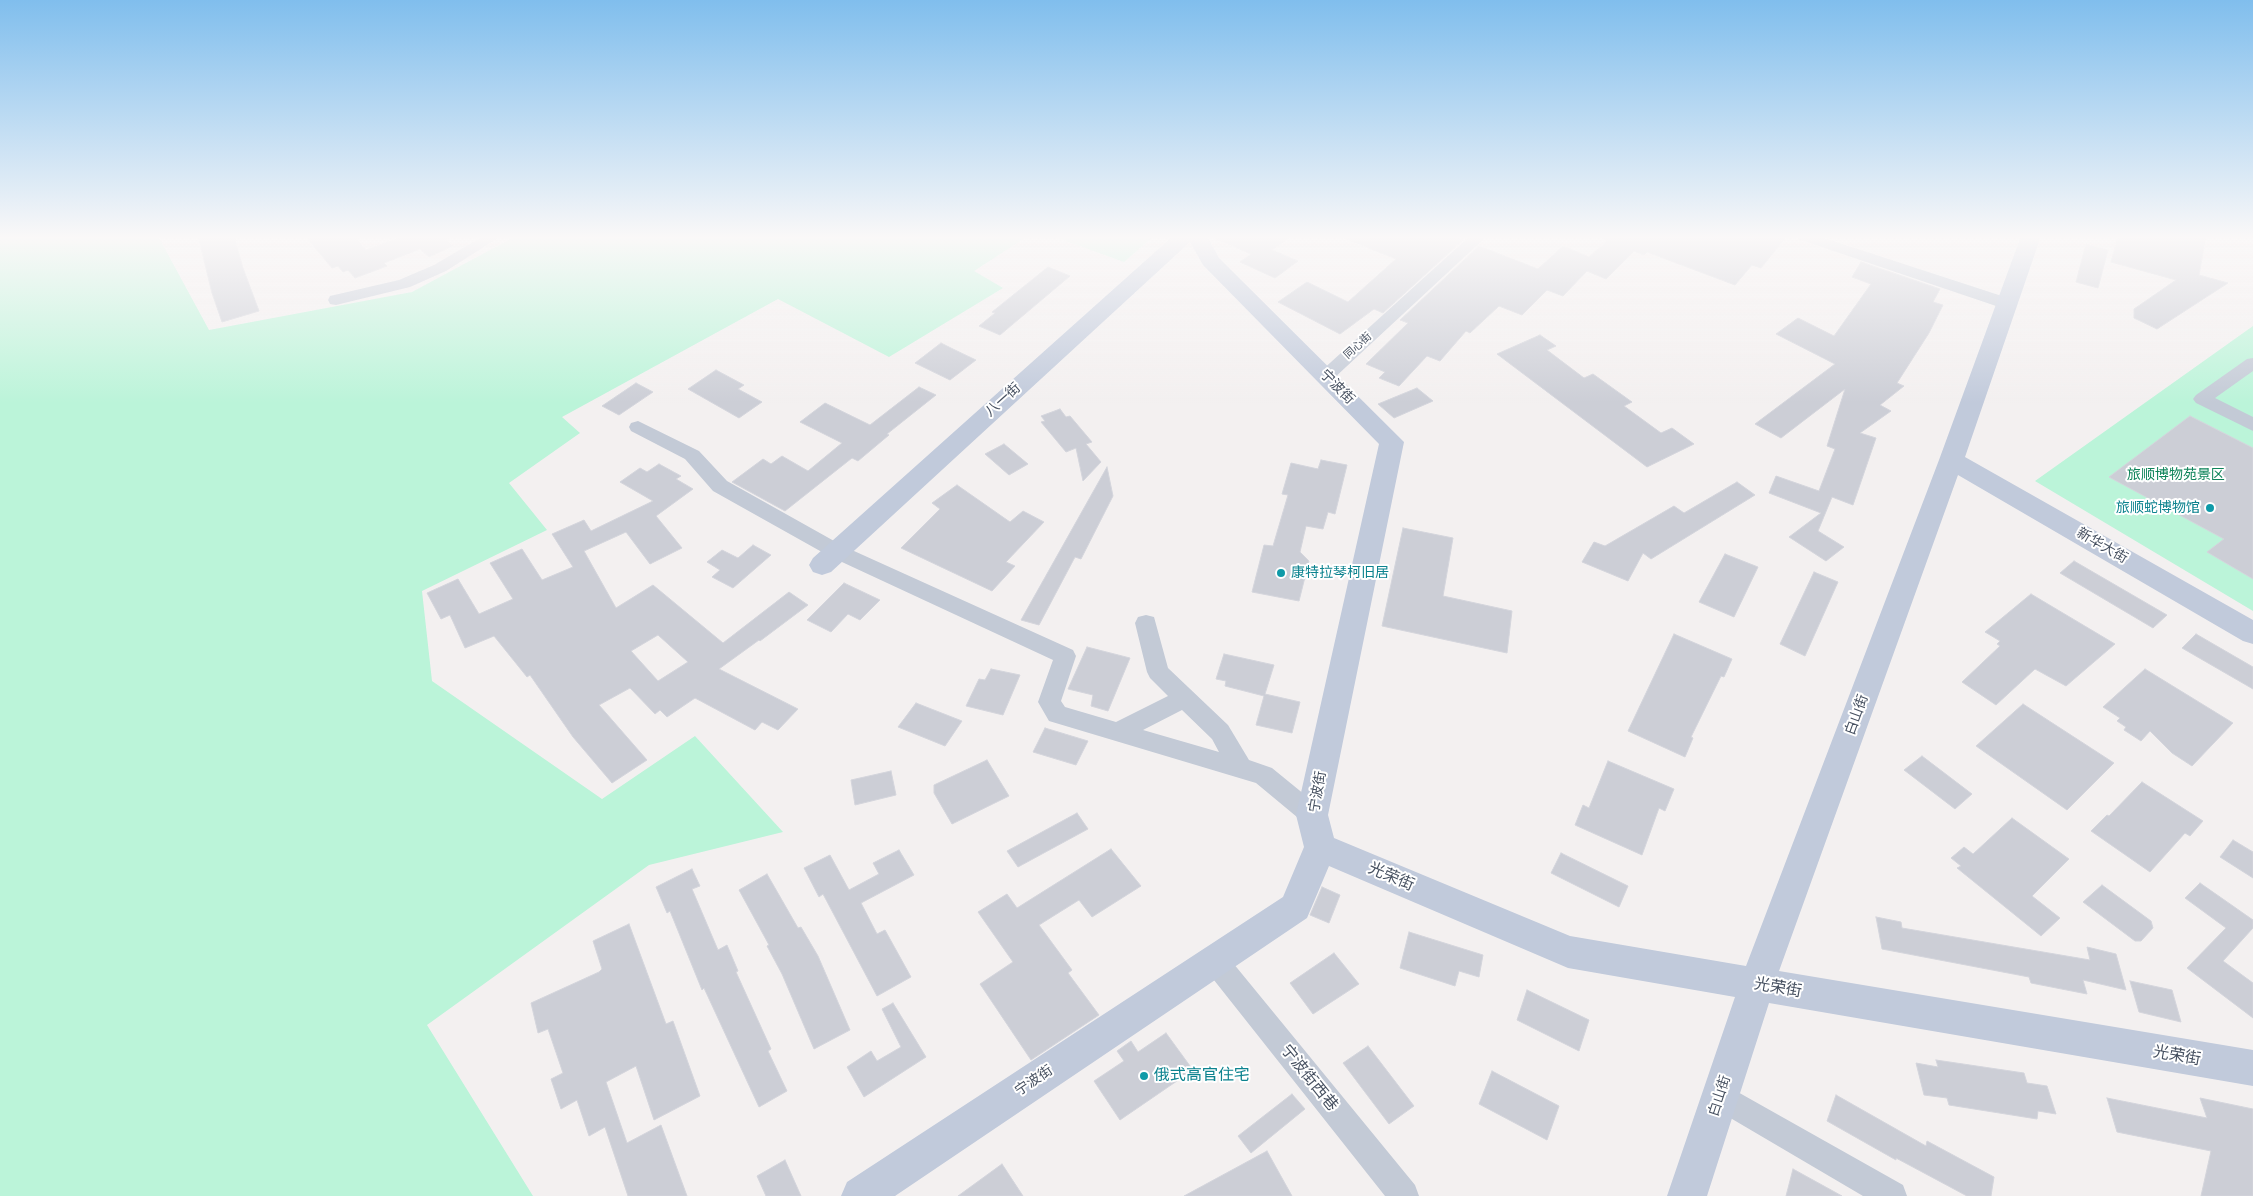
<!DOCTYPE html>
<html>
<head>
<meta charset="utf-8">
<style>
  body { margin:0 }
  canvas { display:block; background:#f3f0f0 }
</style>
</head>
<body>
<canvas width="2253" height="1196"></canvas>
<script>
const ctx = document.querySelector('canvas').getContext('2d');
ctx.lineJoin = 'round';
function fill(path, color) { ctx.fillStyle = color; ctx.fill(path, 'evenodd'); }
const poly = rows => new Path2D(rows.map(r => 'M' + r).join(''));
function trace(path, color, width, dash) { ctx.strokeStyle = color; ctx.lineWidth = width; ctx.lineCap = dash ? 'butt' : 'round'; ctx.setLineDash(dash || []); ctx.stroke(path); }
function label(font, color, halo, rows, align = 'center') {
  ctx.font = font + ' Helvetica,"Noto Sans SC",sans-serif'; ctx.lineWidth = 4; ctx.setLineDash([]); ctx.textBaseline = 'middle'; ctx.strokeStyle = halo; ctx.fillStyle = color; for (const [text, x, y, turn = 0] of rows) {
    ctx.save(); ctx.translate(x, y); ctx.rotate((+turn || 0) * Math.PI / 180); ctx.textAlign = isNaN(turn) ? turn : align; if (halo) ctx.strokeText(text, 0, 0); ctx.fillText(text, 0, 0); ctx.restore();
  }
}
fill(poly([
  [0,236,158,236,209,330,412,292,516,236,1028,236,974,271,1003,288,889,357,778,299,562,417,580,433,509,483,547,530,422,591,432,681,602,799,695,736,783,832,649,865,427,1025,533,1196,0,1196],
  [1052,236,1154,236,1124,262],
  [2253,326,2253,611,2035,481]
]), '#bbf4d9');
const building = poly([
  [198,236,234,236,243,268,259,311,222,322,212,293,198,236],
  [305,236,354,236,366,250,404,236,452,236,452,237,446,240,453,246,429,257,420,249,384,263,387,266,355,278,348,270,343,272,338,266,332,268,305,236],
  [1210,236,1292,236,1272,250,1298,261,1275,278,1240,262,1251,254,1210,236],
  [1339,236,1452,236,1463,240,1383,313,1374,309,1340,334,1278,302,1307,282,1348,302,1396,259,1339,236],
  [1598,236,1787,236,1761,268,1752,265,1735,285,1647,252,1644,255,1634,251,1606,279,1587,271,1563,296,1547,290,1522,315,1499,306,1470,333,1466,331,1440,361,1427,356,1399,386,1379,378,1385,372,1366,364,1408,323,1400,320,1479,246,1538,269,1563,246,1589,257,1607,241,1598,236],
  [2118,236,2206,236,2199,275,2228,283,2157,329,2134,318,2134,309,2176,280,2111,262,2118,236],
  [2086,244,2108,250,2098,288,2076,282,2086,244],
  [1861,262,1940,289,1933,302,1943,305,1929,333,1897,383,1904,386,1880,405,1891,411,1860,433,1876,438,1853,505,1832,497,1818,531,1844,547,1826,561,1789,537,1821,513,1769,493,1776,476,1819,491,1835,449,1827,446,1845,389,1781,438,1755,424,1835,364,1776,334,1798,318,1834,336,1871,284,1852,277,1861,262],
  [1048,267,1070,276,1000,335,979,326,995,313,992,312,1048,267],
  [1540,335,1556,346,1547,350,1584,378,1593,374,1632,402,1624,406,1661,433,1672,428,1694,444,1647,467,1497,354,1540,335],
  [941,343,955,350,976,360,950,380,915,363,941,343],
  [716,370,744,385,738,389,762,402,739,418,688,389,716,370],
  [636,383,653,392,619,415,602,406,636,383],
  [919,387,936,395,887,434,889,435,858,461,852,458,785,511,732,482,763,459,771,464,782,456,808,471,842,443,800,422,825,403,870,425,919,387],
  [1417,388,1433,401,1394,418,1378,404,1417,388],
  [1060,409,1066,417,1070,416,1092,442,1086,444,1101,462,1083,481,1076,448,1066,452,1041,422,1045,421,1041,416,1060,409],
  [2190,416,2253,448,2253,579,2207,552,2224,539,2109,477,2190,416],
  [1004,444,1028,464,1009,475,985,454,1004,444],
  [1321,460,1347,465,1335,514,1328,512,1323,529,1306,526,1300,552,1309,561,1299,601,1252,592,1264,545,1273,546,1288,495,1282,494,1291,463,1318,469,1321,460],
  [659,464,681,476,676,479,693,489,656,516,682,548,650,564,626,532,584,551,616,608,653,585,723,643,789,592,808,605,760,641,759,640,719,669,798,709,778,730,762,722,755,730,695,698,667,717,660,710,655,714,630,688,599,705,647,760,612,783,573,737,530,675,527,677,494,636,465,648,450,615,441,619,427,593,458,579,479,614,513,599,490,563,522,549,542,580,573,567,552,534,584,520,591,531,653,501,620,482,640,468,647,472,659,464],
  [658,635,688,662,658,681,631,651,658,635],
  [1107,467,1113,496,1081,559,1075,557,1039,625,1021,620,1107,467],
  [1737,482,1755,495,1651,559,1643,553,1628,581,1582,562,1594,542,1605,546,1674,506,1684,513,1737,482],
  [957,485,1010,522,1023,511,1044,522,1006,562,1015,566,992,591,901,548,940,509,932,503,957,485],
  [1403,528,1453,538,1443,596,1512,611,1507,653,1382,626,1403,528],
  [753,545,771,555,733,588,712,577,720,570,707,562,722,550,738,558,753,545],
  [1725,554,1758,567,1734,617,1699,602,1725,554],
  [2074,561,2167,615,2153,628,2060,573,2074,561],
  [1814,572,1838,582,1805,656,1780,644,1814,572],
  [844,583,880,600,860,620,848,614,831,632,807,620,844,583],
  [2031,594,2115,644,2066,686,2035,669,1996,705,1962,682,2000,646,1997,644,2000,641,1985,632,2031,594],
  [1674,634,1732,659,1724,677,1721,676,1691,737,1693,738,1685,757,1628,731,1674,634],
  [2196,634,2253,667,2253,689,2182,648,2196,634],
  [1087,647,1130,658,1108,711,1091,706,1093,695,1068,689,1087,647],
  [1224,654,1274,665,1265,694,1300,702,1292,733,1256,725,1264,696,1225,686,1226,681,1216,679,1224,654],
  [991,669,1020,675,1003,715,966,706,979,679,985,680,991,669],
  [2145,669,2233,723,2192,766,2172,753,2150,731,2141,741,2124,730,2126,727,2117,721,2120,718,2103,707,2145,669],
  [916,703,962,721,945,746,898,727,916,703],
  [2023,704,2114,763,2067,810,1976,746,2023,704],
  [1045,728,1088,741,1076,765,1033,752,1045,728],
  [1922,756,1972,794,1955,809,1904,770,1922,756],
  [987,760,1009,796,952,824,934,793,934,785,987,760],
  [1608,761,1674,789,1665,811,1659,808,1642,855,1575,825,1583,805,1589,808,1608,761],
  [891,771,896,795,855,805,851,780,891,771],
  [2142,782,2203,821,2190,836,2185,833,2150,872,2091,831,2107,815,2109,816,2142,782],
  [1077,813,1088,829,1018,867,1007,851,1077,813],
  [2012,818,2069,859,2032,896,2060,918,2041,936,1957,868,1961,866,1951,858,1964,847,1973,854,2012,818],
  [2233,840,2253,852,2253,878,2220,857,2233,840],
  [1111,849,1141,886,1092,917,1079,900,1039,925,1072,970,1068,973,1099,1015,1031,1060,980,984,1013,962,978,912,1007,894,1017,908,1111,849],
  [899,850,914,875,861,903,877,934,885,930,911,977,877,996,823,894,819,897,804,868,830,855,849,890,879,874,873,863,899,850],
  [1561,853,1628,886,1619,907,1551,873,1561,853],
  [692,869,700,886,692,889,718,950,727,945,738,971,736,972,771,1049,768,1051,787,1091,759,1107,704,988,702,990,670,911,667,913,656,887,692,869],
  [767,874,798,928,801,927,818,956,850,1030,814,1049,782,974,767,946,769,945,739,890,767,874],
  [2200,883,2253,920,2253,928,2223,961,2253,983,2253,1018,2187,968,2226,928,2185,898,2200,883],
  [2102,885,2151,921,2153,928,2141,941,2135,941,2083,902,2102,885],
  [1322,887,1340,895,1329,923,1310,915,1322,887],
  [1876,917,1901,922,1902,928,2090,960,2087,947,2116,954,2126,990,2083,980,2087,994,2031,983,2029,977,1882,949,1876,917],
  [629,924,666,1024,673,1021,700,1096,654,1120,636,1066,606,1082,627,1143,661,1125,687,1196,628,1196,605,1127,589,1136,577,1100,561,1109,551,1079,563,1073,548,1029,538,1033,531,1003,599,972,602,969,593,941,629,924],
  [1409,932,1483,955,1479,977,1459,971,1455,986,1400,968,1409,932],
  [1334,953,1359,984,1313,1014,1290,983,1334,953],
  [2130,981,2172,990,2181,1022,2139,1012,2130,981],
  [1527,990,1589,1020,1579,1051,1517,1020,1527,990],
  [893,1003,926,1057,864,1097,847,1067,871,1051,877,1061,901,1047,882,1009,893,1003],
  [1166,1033,1193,1070,1120,1120,1094,1081,1124,1061,1117,1051,1131,1041,1138,1052,1166,1033],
  [1368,1046,1414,1106,1389,1124,1343,1063,1368,1046],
  [1936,1060,2024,1073,2027,1083,2047,1086,2056,1114,2038,1111,2037,1119,1949,1105,1947,1098,1924,1095,1916,1063,1938,1067,1936,1060],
  [1492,1071,1559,1106,1547,1140,1479,1104,1492,1071],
  [1292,1094,1305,1109,1251,1153,1238,1136,1292,1094],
  [1836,1095,1926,1146,1927,1141,1994,1177,1991,1196,1967,1196,1896,1158,1896,1160,1827,1121,1836,1095],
  [2107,1098,2207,1118,2200,1098,2253,1109,2253,1196,2201,1196,2211,1151,2117,1132,2107,1098],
  [1267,1151,1292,1196,1184,1196,1267,1151],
  [785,1160,801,1196,766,1196,757,1176,785,1160],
  [1002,1164,1023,1196,958,1196,1002,1164],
  [1793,1169,1842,1196,1786,1196,1793,1169]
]);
fill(building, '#ccced6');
trace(building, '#d4d5dc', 1);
fill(poly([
  [483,236,501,236,446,271,410,287,336,305,330,304,328,300,330,296,399,280,434,265,483,236],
  [1470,236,1487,236,1332,380,1326,382,1320,380,1317,376,1320,372,1470,236],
  [1796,236,1818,236,2011,299,2013,303,2011,307,2005,308,1999,307,1798,239,1796,236],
  [2253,358,2253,371,2215,398,2253,417,2253,431,2196,403,2193,399,2196,395,2247,359,2253,358],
  [638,421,699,451,727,481,843,546,1073,650,1076,656,1061,701,1065,707,1116,722,1168,696,1150,678,1147,672,1135,623,1138,617,1146,615,1154,617,1168,668,1228,725,1249,760,1272,768,1321,808,1324,815,1321,822,1312,826,1303,822,1256,783,1049,721,1038,702,1053,660,829,556,713,491,685,459,631,431,629,427,631,423,638,421],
  [1182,710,1212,739,1219,752,1143,730,1182,710],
  [1215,948,1224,952,1415,1185,1419,1196,1385,1196,1206,970,1202,961,1206,952,1215,948],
  [1720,1082,1903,1185,1907,1196,1863,1196,1710,1106,1706,1096,1710,1086,1720,1082]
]), '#c3cad6');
fill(poly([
  [1173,236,1207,236,1219,258,1404,442,1328,815,1334,838,1570,936,1746,966,1939,460,2021,236,2041,236,1965,457,2253,620,2253,644,2243,641,1958,475,1779,971,2253,1050,2253,1086,1769,1003,1707,1196,1667,1196,1735,997,1568,968,1329,866,1307,918,895,1196,841,1196,847,1182,1283,897,1304,847,1296,815,1379,444,1203,265,1190,242,831,572,822,575,813,572,809,565,813,558,1173,236]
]), '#c1cadb');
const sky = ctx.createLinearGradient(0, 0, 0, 403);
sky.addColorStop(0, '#80beed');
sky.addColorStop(0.59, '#faf8f8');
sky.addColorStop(1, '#faf8f800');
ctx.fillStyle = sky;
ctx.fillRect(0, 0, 2253, 403);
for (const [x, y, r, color] of [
  [2210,508,5,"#0f9aa8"],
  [1281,573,5,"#0f9aa8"],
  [1144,1076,5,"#0f9aa8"]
]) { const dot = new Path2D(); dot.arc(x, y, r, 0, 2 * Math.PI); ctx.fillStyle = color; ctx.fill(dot); trace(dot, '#fff', 2); }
label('11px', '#465060', '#fff', [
  ["同心街",1358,346,-42]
]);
label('14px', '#465060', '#fff', [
  ["宁波街",1337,387,45],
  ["八一街",1003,400,-42],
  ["新华大街",2102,546,30],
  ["白山街",1857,715,-70],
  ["宁波街",1318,792,-80],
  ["宁波街",1034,1081,-34],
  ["白山街",1720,1096,-72]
]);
label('14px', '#0e845a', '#fff', [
  ["旅顺博物苑景区",2176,475]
]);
label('14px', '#0d838f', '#fff', [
  ["旅顺蛇博物馆",2200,508],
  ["康特拉琴柯旧居",1291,573,"left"]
], 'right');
label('16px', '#465060', '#fff', [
  ["光荣街",1391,877,23],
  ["光荣街",1778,988,10],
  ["光荣街",2177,1056,10],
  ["宁波街西巷",1309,1078,51]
]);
label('16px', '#0d838f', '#fff', [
  ["俄式高官住宅",1154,1076]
], 'left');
</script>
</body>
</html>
